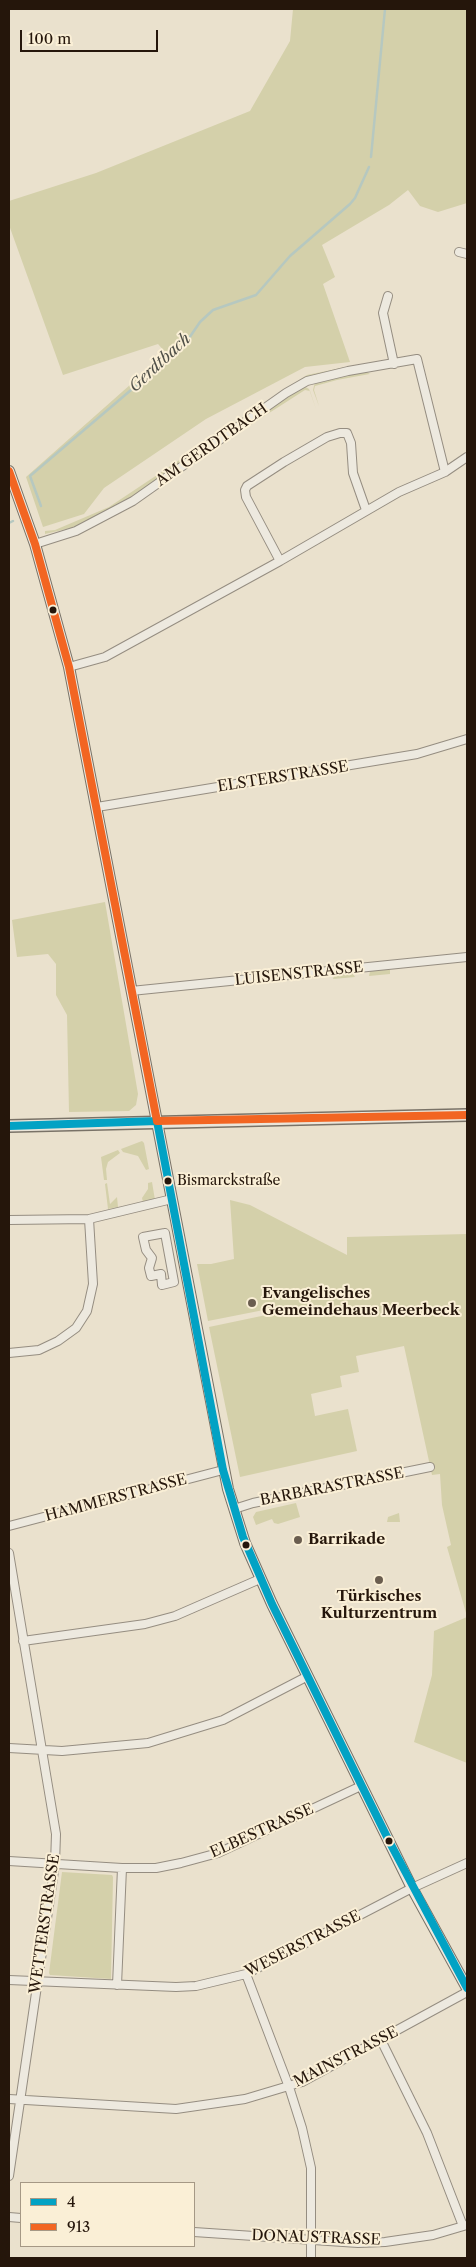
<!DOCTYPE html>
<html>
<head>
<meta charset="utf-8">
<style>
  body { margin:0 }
  #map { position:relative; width:476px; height:2267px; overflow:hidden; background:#eae1cd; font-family:"Libre Caslon Text",serif }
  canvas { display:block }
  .frame { position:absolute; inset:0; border:10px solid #25160b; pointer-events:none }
  .legend { position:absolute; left:20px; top:2182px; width:175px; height:65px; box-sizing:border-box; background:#faefd6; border:1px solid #a59885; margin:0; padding:6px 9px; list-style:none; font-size:15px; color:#25160b }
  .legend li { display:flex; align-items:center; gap:10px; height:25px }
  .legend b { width:25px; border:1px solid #a59885 }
  .scale { position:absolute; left:20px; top:30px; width:138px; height:22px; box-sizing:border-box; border:2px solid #25160b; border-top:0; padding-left:6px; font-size:15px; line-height:18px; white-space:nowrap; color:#25160b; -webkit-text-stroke:4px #faefd6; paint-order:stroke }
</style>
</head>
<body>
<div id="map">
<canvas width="476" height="2267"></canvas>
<div class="frame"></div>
<ul class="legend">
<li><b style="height:6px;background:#02a2c4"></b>4</li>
<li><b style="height:6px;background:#f26522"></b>913</li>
</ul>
<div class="scale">100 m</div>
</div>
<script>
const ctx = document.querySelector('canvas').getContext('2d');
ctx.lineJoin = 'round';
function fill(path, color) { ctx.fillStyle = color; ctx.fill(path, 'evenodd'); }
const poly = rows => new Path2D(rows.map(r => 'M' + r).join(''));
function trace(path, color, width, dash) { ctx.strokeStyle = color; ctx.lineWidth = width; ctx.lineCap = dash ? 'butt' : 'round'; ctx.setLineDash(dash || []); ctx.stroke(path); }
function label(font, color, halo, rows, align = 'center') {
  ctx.font = font + ' "Libre Caslon Text",serif'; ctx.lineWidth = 4; ctx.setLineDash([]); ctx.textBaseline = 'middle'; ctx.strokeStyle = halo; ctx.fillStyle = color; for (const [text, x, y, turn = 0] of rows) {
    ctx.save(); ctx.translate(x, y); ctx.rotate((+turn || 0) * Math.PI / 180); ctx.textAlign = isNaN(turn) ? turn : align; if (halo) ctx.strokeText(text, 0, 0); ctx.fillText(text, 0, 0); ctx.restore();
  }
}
fill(poly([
  [293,9,467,9,467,203,438,212,420,206,408,190,389,205,322,245,335,277,323,284,350,362,305,367,206,419,104,488,84,514,43,527,26,477,166,353,158,344,63,375,9,225,9,201,96,173,250,111,290,41],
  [418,355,418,358,317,376,114,509,75,527,45,534,45,531,55,530,109,507,307,375,346,367,376,365],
  [365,371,370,374,375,373,337,380,315,386,314,390,319,406,313,390,315,382],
  [304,386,309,389,316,409,310,391,305,390,185,467,268,409],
  [105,902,138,1094,136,1105,129,1111,69,1112,67,1015,56,995,56,964,48,954,17,957,12,920],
  [386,968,390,970,390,974,369,976,370,971],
  [352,972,355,977,333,979,335,973],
  [142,1141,144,1143,149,1169,146,1170,138,1156,123,1152,121,1149],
  [118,1150,120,1153,108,1162,106,1169,107,1180,104,1180,101,1157],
  [152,1182,155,1200,143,1202,142,1198,148,1189,148,1183],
  [107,1183,110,1204,117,1197,118,1207,108,1209,105,1184],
  [230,1200,250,1205,347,1255,347,1237,467,1234,467,1612,466,1613,447,1547,451,1545,442,1505,440,1474,432,1475,404,1346,356,1356,359,1372,340,1376,342,1387,311,1394,315,1416,348,1409,357,1451,240,1477,209,1327,290,1310,289,1305,208,1321,197,1264,211,1264,234,1259],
  [296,1503,300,1517,278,1524,274,1523,272,1519,256,1525,253,1517,256,1512],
  [399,1513,400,1522,387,1522,388,1517],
  [467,1617,467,1763,414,1742,432,1675,434,1631],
  [62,1872,112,1875,113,1877,111,1979,50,1975,49,1973]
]), '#d4d0aa');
trace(poly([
  [371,157,385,9],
  [41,506,30,476,185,344,200,322,213,310,256,295,290,256,350,204,355,198,369,167],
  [9,523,13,521]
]), '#b6c8c0', 2.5);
const street = poly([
  [459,252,467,254],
  [388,296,383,313,394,364],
  [35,544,76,531,133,501,286,393,307,381,348,371,417,359,445,472],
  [280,561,246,497,245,490,247,486,284,462,327,437,340,433,347,433,351,443,353,473,366,510],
  [69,667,105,657,280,561,399,492,445,472,467,457],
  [97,807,417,754,467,739],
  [131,991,467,957],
  [9,1220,89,1219,172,1199],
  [165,1233,174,1282,162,1285,161,1274,151,1276,149,1268,152,1258,146,1250,143,1237,165,1233],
  [9,1353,39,1350,58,1341,76,1328,87,1311,93,1284,89,1219],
  [234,1509,253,1503,430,1467],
  [9,1526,223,1470],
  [9,1553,56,1834,55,1864,9,2176],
  [23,1641,145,1624,175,1616,260,1579],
  [9,1748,62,1751,148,1743,223,1720,308,1676],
  [9,1861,122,1868,156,1868,181,1863,218,1853,361,1786],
  [246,1974,289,2087,302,2128,311,2168,311,2258],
  [9,1980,176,1987,196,1986,246,1974,412,1888,467,1863],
  [117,1985,122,1868],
  [381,2040,427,2133,463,2226],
  [9,2099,176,2109,245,2099,302,2082,467,1992],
  [9,2217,21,2218],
  [194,2232,358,2243,385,2242,433,2235,467,2225]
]);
const secondary = poly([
  [9,471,35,544,69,667,228,1489,245,1543,272,1604,412,1888,467,1988]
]);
const primary = poly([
  [9,1126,467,1115]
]);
trace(street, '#958d81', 10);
trace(secondary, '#797267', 12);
trace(primary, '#797267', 14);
trace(street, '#ede9df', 8);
trace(secondary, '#ede9df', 10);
trace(primary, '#ebe5d9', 11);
trace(poly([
  [157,1121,223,1470,243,1537,272,1604,389,1841,467,1988],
  [9,1126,157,1121]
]), '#02a2c4', 8);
trace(poly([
  [9,471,35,544,69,667,157,1121],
  [157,1121,467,1115]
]), '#f26522', 8);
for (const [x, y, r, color] of [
  [53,610,4.5,"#25160b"],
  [168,1181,4.5,"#25160b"],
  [252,1303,5,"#6a5d4f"],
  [298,1540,5,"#6a5d4f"],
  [246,1545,4.5,"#25160b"],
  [379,1580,5,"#6a5d4f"],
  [389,1841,4.5,"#25160b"]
]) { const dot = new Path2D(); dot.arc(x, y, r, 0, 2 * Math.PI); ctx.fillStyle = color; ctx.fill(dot); trace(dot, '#faefd6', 2); }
label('14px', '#25160b', '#faefd6', [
  ["Bismarckstraße",177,1181]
], 'left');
label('15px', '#25160b', '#faefd6', [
  ["AM GERDTBACH",212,445,-35],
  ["ELSTERSTRASSE",283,777,-9],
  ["LUISENSTRASSE",299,974,-6],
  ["BARBARASTRASSE",332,1487,-11],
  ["HAMMERSTRASSE",116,1498,-15],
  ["ELBESTRASSE",262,1831,-24],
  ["WETTERSTRASSE",45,1924,-82],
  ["WESERSTRASSE",303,1944,-27],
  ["MAINSTRASSE",346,2057,-27],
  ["DONAUSTRASSE",316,2238,2]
]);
label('bold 15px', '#25160b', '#faefd6', [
  ["Evangelisches",262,1294],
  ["Gemeindehaus Meerbeck",262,1311],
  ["Barrikade",308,1540],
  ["Türkisches",379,1597,"center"],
  ["Kulturzentrum",379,1614,"center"]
], 'left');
label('italic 16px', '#505049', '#faefd6', [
  ["Gerdtbach",160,363,-43]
]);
</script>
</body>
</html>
